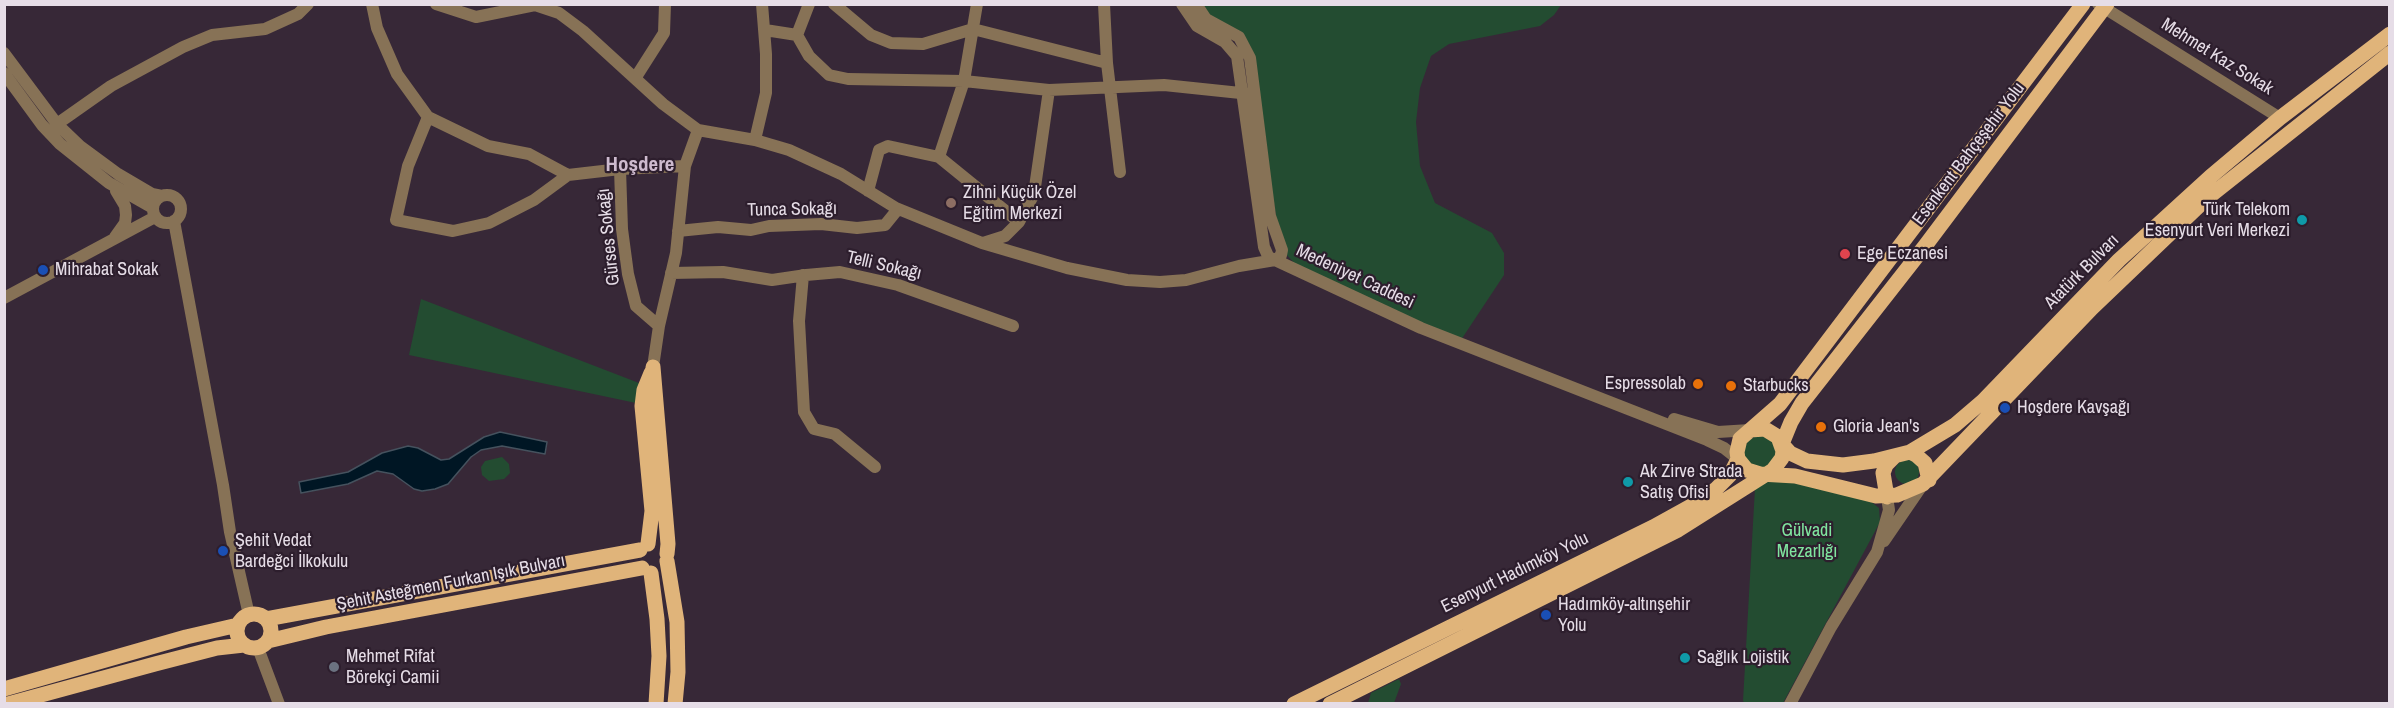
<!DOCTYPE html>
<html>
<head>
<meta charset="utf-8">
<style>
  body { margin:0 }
  #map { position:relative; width:2394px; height:708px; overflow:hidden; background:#372837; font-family:"Archivo Narrow",sans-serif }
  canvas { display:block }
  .frame { position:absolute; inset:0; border:6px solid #e6dde7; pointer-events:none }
</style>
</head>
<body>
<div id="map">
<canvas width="2394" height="708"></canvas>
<div class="frame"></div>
</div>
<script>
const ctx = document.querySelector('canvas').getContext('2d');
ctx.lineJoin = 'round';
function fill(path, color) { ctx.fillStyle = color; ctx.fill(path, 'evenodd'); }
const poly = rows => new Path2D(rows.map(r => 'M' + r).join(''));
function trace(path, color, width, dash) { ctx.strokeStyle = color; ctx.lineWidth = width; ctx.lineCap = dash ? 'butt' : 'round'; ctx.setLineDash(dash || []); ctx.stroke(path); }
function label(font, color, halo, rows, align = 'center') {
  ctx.font = font + ' "Archivo Narrow",sans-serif'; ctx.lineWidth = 4.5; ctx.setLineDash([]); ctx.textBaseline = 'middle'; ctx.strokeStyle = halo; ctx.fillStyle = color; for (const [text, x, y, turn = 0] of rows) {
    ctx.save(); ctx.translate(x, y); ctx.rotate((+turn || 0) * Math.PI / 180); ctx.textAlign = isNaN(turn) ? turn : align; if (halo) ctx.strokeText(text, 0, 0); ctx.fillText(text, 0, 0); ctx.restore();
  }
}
fill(poly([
  [1196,5,1561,5,1554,15,1540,26,1449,44,1431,56,1420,88,1416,122,1420,166,1435,203,1492,233,1504,253,1504,275,1459,343,1302,271,1282,250,1247,49],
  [421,299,639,383,636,403,409,355],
  '1744 452a16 16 0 1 1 32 0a16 16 0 1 1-32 0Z',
  [502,457,509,464,510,473,504,479,489,481,482,475,481,467,485,461],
  '1895 472a12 12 0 1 1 24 0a12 12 0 1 1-24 0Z',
  [1778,479,1870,501,1879,508,1880,522,1783,703,1745,703,1743,701,1755,488,1768,481],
  [1399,679,1401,684,1394,703,1368,703,1371,693]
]), '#234c31');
const water = poly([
  [500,432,547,442,545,454,502,446,481,450,471,457,448,484,435,489,422,491,414,489,393,474,377,471,348,484,301,493,299,482,348,472,382,453,408,446,418,448,441,460,449,459,484,437,500,432]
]);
fill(water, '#001624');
trace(water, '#45525e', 1.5);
trace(poly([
  [372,4,377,28,397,74,428,117],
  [436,4,476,17,535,5,559,13,583,31,663,104,698,130,755,140,789,150,841,174,896,208,982,243,1067,268,1127,280,1160,282,1186,280,1239,266,1275,260,1421,328,1707,440,1724,448,1738,459],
  [834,4,871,35,891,43,923,44,973,29,1107,63],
  [977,4,964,81,1049,90,1164,85,1250,94],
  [1104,4,1107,63,1120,172],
  [1182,4,1197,26,1225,42,1237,56,1264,247,1268,256,1272,259,1277,259,1281,255,1282,250,1270,216,1250,58,1239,37,1206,19,1196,4],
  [2098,4,2280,118],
  [765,30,797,35,809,4],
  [797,35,809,56,829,75,848,79,964,81,939,157],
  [4,53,57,124,80,146,118,174,152,194,162,196],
  [4,73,42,125,60,144,109,183,153,208],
  [636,77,664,33,665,4],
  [57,124,111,86,183,47,212,35,265,29,298,14,308,4],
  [755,140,766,93,766,54,762,4],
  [620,169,622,229,628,274,636,306,659,326],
  [568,175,529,154,488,146,428,117,408,166,396,220,453,231,489,223,534,200,568,175,620,169,685,166],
  [868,191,879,150,888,146,939,157,1019,222],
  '153 209a14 14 0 1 1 28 0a14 14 0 1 1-28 0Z',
  [174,221,223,485,230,532,249,615],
  [678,231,718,227,751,230,769,226,821,224,857,228,885,225,898,209],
  [115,237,125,223,126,215,125,206,116,191],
  [983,243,1005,236,1019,222,1034,194,1049,90],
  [671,273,723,272,772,280,806,275,840,272,898,285,1013,326],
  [803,275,799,321,804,412,814,429,835,434,875,467],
  [4,298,155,217],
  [653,367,659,326,676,253,685,166,698,130],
  [1674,419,1718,432,1750,430],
  [1884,541,1923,484],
  [258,648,279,704],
  [1790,704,1831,627,1877,552,1889,510,1887,497]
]), '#877256', 12);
trace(poly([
  [2083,4,1780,404,1740,439,1737,452,1738,459,1747,470,1760,474,1795,476,1876,496,1897,495,1923,484,2092,308,2205,200,2390,53],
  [653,367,668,544,667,554],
  [1782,444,1790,453,1807,461,1843,465,1874,461,1910,452,1955,425,1983,401,2119,260,2210,177,2280,118,2390,34],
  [1782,444,1791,422,1802,403,1925,246,2107,4],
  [1910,452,1916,455,1925,463,1929,480],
  [1887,497,1883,473,1886,465,1894,457],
  [648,544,652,511,642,406,644,390,651,373],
  [667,561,677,622,678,672,675,704],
  [651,573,657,619,659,656,656,704],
  '237 631a17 17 0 1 1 34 0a17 17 0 1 1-34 0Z',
  [266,619,640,550],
  [268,641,326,627,642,568],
  [4,689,186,637,238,625],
  [8,704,155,664,217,648,244,645],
  [1294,704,1653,527,1700,501,1716,489,1730,475,1738,459],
  [1330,704,1678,530,1773,470,1782,458,1783,451,1778,437,1765,429,1750,430]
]), '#e0b47a', 15);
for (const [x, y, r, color] of [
  [951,203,6,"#8d6e63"],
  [2302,220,6,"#0f9aa8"],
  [1845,254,6,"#e0444e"],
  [43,270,6,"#1a4fb4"],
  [1698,384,6,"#e8710a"],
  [1731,386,6,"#e8710a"],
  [2005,408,6,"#1a4fb4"],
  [1821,427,6,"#e8710a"],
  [1628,482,6,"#0f9aa8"],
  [223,551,6,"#1a4fb4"],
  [1546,615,6,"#1a4fb4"],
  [1685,658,6,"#0f9aa8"],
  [334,667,6,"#6b7280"]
]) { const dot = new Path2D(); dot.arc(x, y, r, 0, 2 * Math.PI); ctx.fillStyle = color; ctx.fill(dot); trace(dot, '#2d1e2d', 2); }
label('18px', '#e6dde7', '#2d1e2d', [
  ["Mehmet Kaz Sokak",2217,57,32],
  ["Esenkent Bahçeşehir Yolu",1969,154,-53],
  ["Tunca Sokağı",792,210,-1],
  ["Gürses Sokağı",609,237,-96],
  ["Telli Sokağı",884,266,13],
  ["Atatürk Bulvarı",2082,272,-45],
  ["Medeniyet Caddesi",1355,277,25],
  ["Esenyurt Hadımköy Yolu",1515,573,-26],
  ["Şehit Asteğmen Furkan Işık Bulvarı",451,583,-11]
]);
label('18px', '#e6dde7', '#2d1e2d', [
  ["Zihni Küçük Özel",963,193],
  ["Eğitim Merkezi",963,214],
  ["Türk Telekom",2290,210,"right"],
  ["Esenyurt Veri Merkezi",2290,231,"right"],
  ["Ege Eczanesi",1857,254],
  ["Mihrabat Sokak",55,270],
  ["Espressolab",1686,384,"right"],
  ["Starbucks",1743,386],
  ["Hoşdere Kavşağı",2017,408],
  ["Gloria Jean's",1833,427],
  ["Ak Zirve Strada",1640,472],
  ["Satış Ofisi",1640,493],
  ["Şehit Vedat",235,541],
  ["Bardeğci İlkokulu",235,562],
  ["Hadımköy-altınşehir",1558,605],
  ["Yolu",1558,626],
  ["Mehmet Rifat",346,657],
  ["Börekçi Camii",346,678],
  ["Sağlık Lojistik",1697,658]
], 'left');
label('18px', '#80e6a0', '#2d1e2d', [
  ["Gülvadi",1807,531],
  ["Mezarlığı",1807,552]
]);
label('bold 21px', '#cdbace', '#2d1e2d', [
  ["Hoşdere",640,165]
]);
</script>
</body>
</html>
